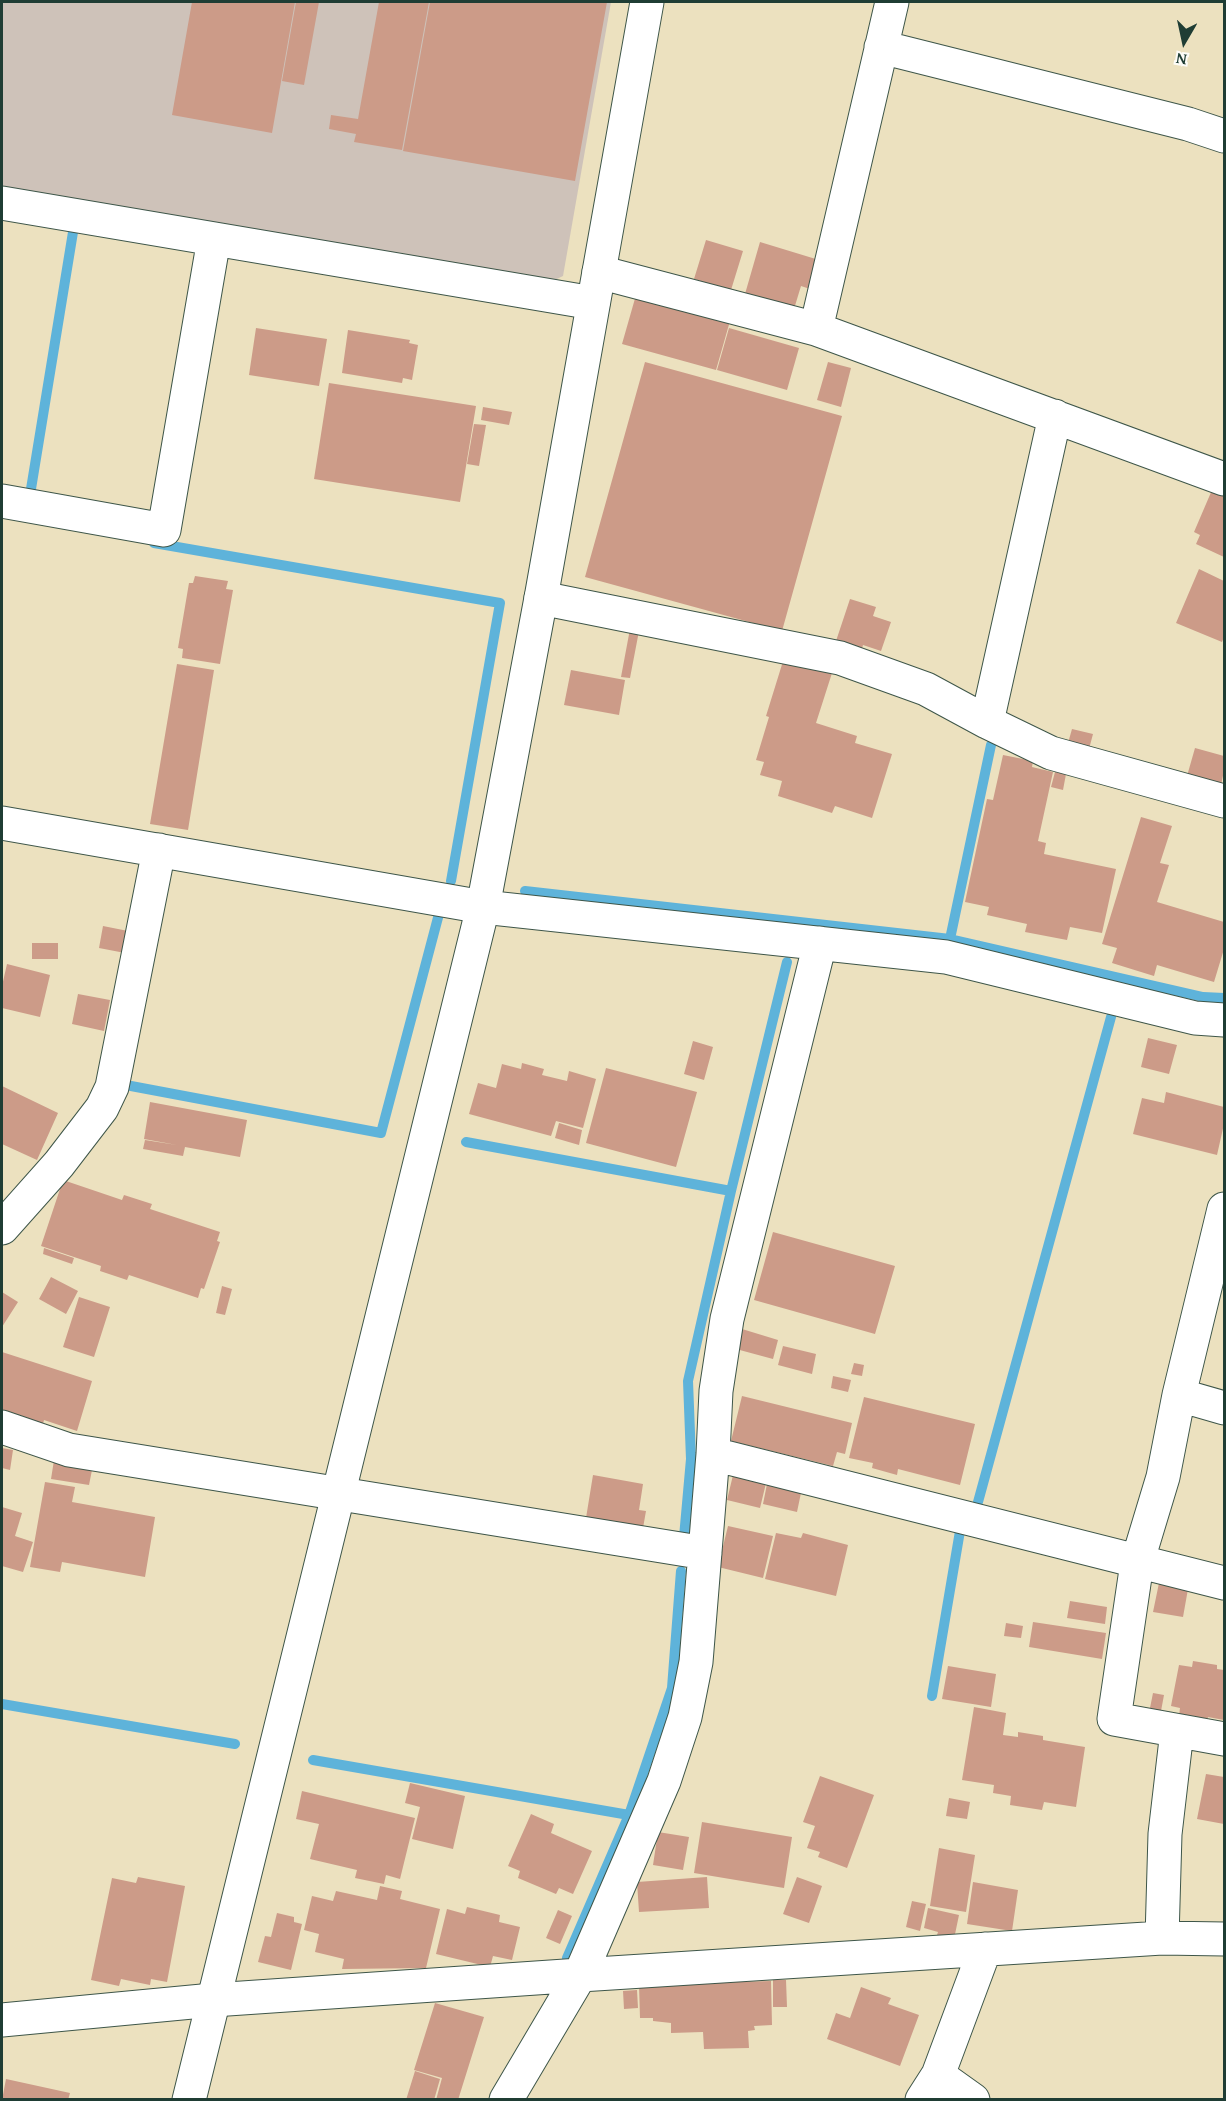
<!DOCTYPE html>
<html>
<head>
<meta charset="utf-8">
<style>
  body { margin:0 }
  #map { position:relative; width:1226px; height:2101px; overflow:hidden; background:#ece1bf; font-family:"Gentium Book Plus",serif }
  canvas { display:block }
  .frame { position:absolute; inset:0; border:3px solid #1f3d34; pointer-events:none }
  .north { position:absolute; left:1154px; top:12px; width:60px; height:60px; -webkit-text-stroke:4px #fdfcf7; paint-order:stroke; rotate:189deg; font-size:16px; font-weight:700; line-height:24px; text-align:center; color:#1f3d34 }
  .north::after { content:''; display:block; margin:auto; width:21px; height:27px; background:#1f3d34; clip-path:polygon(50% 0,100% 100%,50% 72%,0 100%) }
</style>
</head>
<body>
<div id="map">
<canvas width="1226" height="2101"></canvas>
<div class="frame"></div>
<div class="north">N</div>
</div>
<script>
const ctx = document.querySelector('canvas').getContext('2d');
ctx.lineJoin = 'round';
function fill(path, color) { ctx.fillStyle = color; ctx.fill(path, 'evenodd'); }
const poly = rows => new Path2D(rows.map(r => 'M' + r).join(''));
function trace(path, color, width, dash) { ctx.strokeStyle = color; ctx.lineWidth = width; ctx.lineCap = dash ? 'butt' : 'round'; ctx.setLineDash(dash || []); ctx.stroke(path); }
fill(poly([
  [2,2,611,2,563,276,540,287,2,188]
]), '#cec2b9');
trace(poly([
  [30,495,74,226],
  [154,543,500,603,451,881],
  [525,891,950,939,1203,997,1224,998],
  [950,939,991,745],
  [131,1086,381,1133,440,910],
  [466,1142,731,1191],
  [978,1502,1111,1017],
  [684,1537,691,1459,688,1381,731,1191,787,962],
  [932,1696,960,1531],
  [2,1704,235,1744],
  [313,1760,629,1815],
  [567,1958,629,1815,672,1688,681,1571]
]), '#5eb3da', 10);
fill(poly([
  [192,2,295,2,272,133,172,115],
  [296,2,319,2,304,85,282,81],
  [379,2,429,2,402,150,354,142,356,134,329,129,331,115,358,119],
  [430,2,607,2,575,181,403,151],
  [706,240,743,251,731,290,694,279],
  [760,242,819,260,810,289,801,286,794,309,745,294],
  [636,295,730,321,716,370,622,344],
  [256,328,327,339,319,386,249,375],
  [729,328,799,348,787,390,717,370],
  [348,330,410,340,409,343,418,345,412,380,403,378,402,383,342,373],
  [645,362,842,416,782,631,585,577],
  [828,362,851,368,841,407,817,400],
  [329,383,476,406,460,502,314,479],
  [483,407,512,412,509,425,481,420],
  [474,424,486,425,479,466,467,464],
  [1212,490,1224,495,1224,557,1196,544,1200,535,1194,532],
  [1199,569,1224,581,1224,637,1222,642,1176,623],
  [195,576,228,581,226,589,233,590,220,664,182,658,183,649,178,648,189,583,193,583],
  [850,599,876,607,873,616,891,622,881,651,863,645,861,652,835,644],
  [630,629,639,631,630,678,621,677],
  [784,658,832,673,816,723,857,736,855,743,892,754,872,818,835,806,832,813,778,796,782,781,760,775,764,762,756,760,769,717,766,716],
  [177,664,214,670,188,830,150,824],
  [571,670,625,680,619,715,564,705],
  [1072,729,1093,734,1089,749,1068,743],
  [1195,748,1224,756,1224,771,1221,785,1187,776],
  [1003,755,1033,761,1032,767,1053,772,1038,841,1046,843,1044,854,1116,869,1102,933,1070,927,1067,940,1025,932,1027,924,987,915,989,907,965,902,987,799,993,800],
  [1055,772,1066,774,1063,790,1051,787],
  [1141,817,1172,826,1160,863,1169,865,1157,902,1224,922,1224,949,1214,982,1157,965,1154,976,1112,963,1117,948,1102,944],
  [103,926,128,931,125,953,99,948],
  [32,943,58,943,58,959,32,959],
  [7,964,50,975,40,1017,2,1008,2,986],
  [78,994,110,1000,104,1031,72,1024],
  [1148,1038,1177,1045,1169,1074,1141,1067],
  [693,1041,713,1047,704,1080,684,1074],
  [522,1063,544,1069,542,1075,567,1081,569,1071,596,1079,583,1128,556,1121,551,1136,469,1114,478,1083,496,1088,502,1064,521,1069],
  [606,1068,697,1092,676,1167,586,1143],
  [2,1086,58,1113,37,1160,2,1144],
  [1166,1092,1224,1107,1224,1124,1217,1155,1133,1134,1142,1098,1164,1103],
  [150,1102,247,1120,240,1157,185,1147,183,1156,143,1149,145,1140,177,1145,144,1139],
  [559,1123,582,1130,579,1145,555,1138],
  [63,1180,122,1200,124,1195,152,1204,150,1209,220,1232,217,1241,220,1242,204,1289,201,1288,198,1298,129,1275,127,1280,100,1271,101,1266,41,1246],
  [773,1232,895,1266,875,1334,754,1300],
  [44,1248,74,1258,72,1264,43,1254],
  [51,1277,78,1291,66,1314,39,1299],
  [222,1286,232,1289,225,1315,216,1313],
  [2,1292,18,1302,2,1327],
  [79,1297,110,1307,94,1357,63,1347],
  [742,1329,778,1340,773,1359,736,1349],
  [783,1346,816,1354,812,1374,778,1365],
  [2,1352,92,1381,77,1431,44,1420,41,1431,2,1418],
  [854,1363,864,1365,862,1376,851,1374],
  [833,1376,851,1380,848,1392,831,1388],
  [742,1396,852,1423,845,1454,837,1452,833,1466,731,1441],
  [864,1397,975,1424,960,1485,898,1469,897,1475,872,1468,873,1463,849,1458],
  [2,1448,13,1450,10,1470,2,1468],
  [55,1454,94,1460,89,1485,51,1479],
  [734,1471,767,1479,760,1508,727,1500],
  [593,1475,643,1484,639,1510,646,1511,643,1528,586,1518],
  [768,1479,802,1488,797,1512,763,1504],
  [45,1482,75,1487,72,1502,155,1517,145,1577,62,1562,60,1572,30,1567],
  [2,1507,22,1513,15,1536,33,1542,23,1572,2,1566],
  [728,1526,773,1536,763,1578,718,1567],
  [776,1533,801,1538,803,1533,848,1545,836,1596,765,1579],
  [1159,1583,1188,1589,1183,1617,1153,1612],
  [1070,1601,1107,1607,1105,1624,1067,1618],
  [1033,1622,1106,1633,1102,1659,1029,1647],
  [1006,1623,1023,1626,1021,1638,1004,1636],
  [1193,1661,1217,1665,1217,1669,1224,1670,1224,1720,1208,1717,1207,1721,1179,1716,1180,1708,1171,1706,1179,1665,1192,1667],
  [948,1666,996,1674,991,1707,942,1699],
  [1153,1693,1164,1695,1161,1711,1150,1708],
  [974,1707,1006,1713,1003,1735,1018,1737,1018,1732,1043,1736,1043,1740,1085,1747,1076,1807,1044,1802,1042,1810,1010,1805,1011,1796,993,1793,994,1785,962,1780],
  [1206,1774,1224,1777,1224,1824,1197,1819],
  [820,1776,874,1795,847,1868,818,1857,820,1852,807,1848,815,1826,803,1822],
  [410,1783,465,1796,453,1849,412,1839,420,1807,405,1803],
  [302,1791,415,1818,400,1879,386,1875,384,1884,355,1878,357,1870,310,1859,319,1824,296,1819],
  [949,1798,970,1802,967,1819,946,1816],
  [531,1814,554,1824,551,1833,592,1851,573,1894,559,1888,556,1894,518,1878,520,1871,508,1866],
  [702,1822,792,1837,784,1888,694,1873],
  [658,1832,689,1837,683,1870,653,1865],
  [939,1848,975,1855,966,1912,930,1906],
  [138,1877,185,1886,167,1982,151,1979,150,1985,121,1979,119,1986,91,1980,112,1878,136,1883],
  [707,1877,709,1908,639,1912,637,1882],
  [797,1877,822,1886,809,1923,783,1914],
  [973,1882,1018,1890,1012,1931,967,1924],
  [380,1886,402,1891,400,1899,440,1909,426,1968,342,1969,344,1959,315,1952,319,1934,304,1930,312,1896,333,1901,336,1891,377,1900],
  [912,1901,926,1904,920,1931,906,1927],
  [467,1907,500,1915,499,1922,520,1927,512,1960,493,1956,490,1967,436,1954,447,1909,465,1914],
  [928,1908,959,1915,954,1939,937,1935,938,1932,924,1928],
  [558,1910,572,1916,560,1944,546,1938],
  [277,1913,294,1917,294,1922,302,1924,291,1970,258,1962,265,1936,271,1937],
  [773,1980,786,1980,787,2007,773,2007],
  [771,1981,772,2025,754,2026,755,2030,748,2031,749,2048,704,2049,703,2032,671,2033,671,2023,653,2021,653,2018,640,2018,639,1985],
  [861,1987,891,1998,888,2004,919,2015,900,2066,827,2039,836,2013,850,2018],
  [637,1990,638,2008,624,2009,623,1991],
  [435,2003,484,2017,458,2100,436,2100,442,2078,414,2070],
  [415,2071,440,2079,434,2100,406,2100],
  [6,2079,70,2093,68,2100,2,2100]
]), '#cc9b88');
const minor = poly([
  [881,47,1188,124,1224,136],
  [2,203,593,303],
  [599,272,816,329,1224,479],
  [816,329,892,2],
  [2,501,164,530,214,239],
  [541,598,840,658,926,689,987,722,1051,753,1224,801],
  [987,722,1055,416],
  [2,823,483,907,946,957,1195,1018,1224,1020],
  [1224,1209,1179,1395,1163,1477,1137,1563,1114,1719,1224,1739],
  [2,1228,59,1164,102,1108,112,1087,159,850],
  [1179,1395,1224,1408],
  [2,1427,69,1450,705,1553],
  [713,1454,1224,1583],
  [1162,1938,1165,1834,1177,1731],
  [2,2020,213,2000,580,1975,1162,1938,1224,1939],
  [938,2075,973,2100],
  [506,2100,580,1975,664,1781,685,1717,696,1662,713,1454,716,1391,727,1319,820,943],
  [922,2100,938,2075,985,1949]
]);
const tertiary = poly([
  [189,2100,483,907,541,598,647,2]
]);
trace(minor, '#3e5649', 35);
trace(tertiary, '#3e5649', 35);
trace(minor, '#fff', 33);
trace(tertiary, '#fff', 33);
</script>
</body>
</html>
